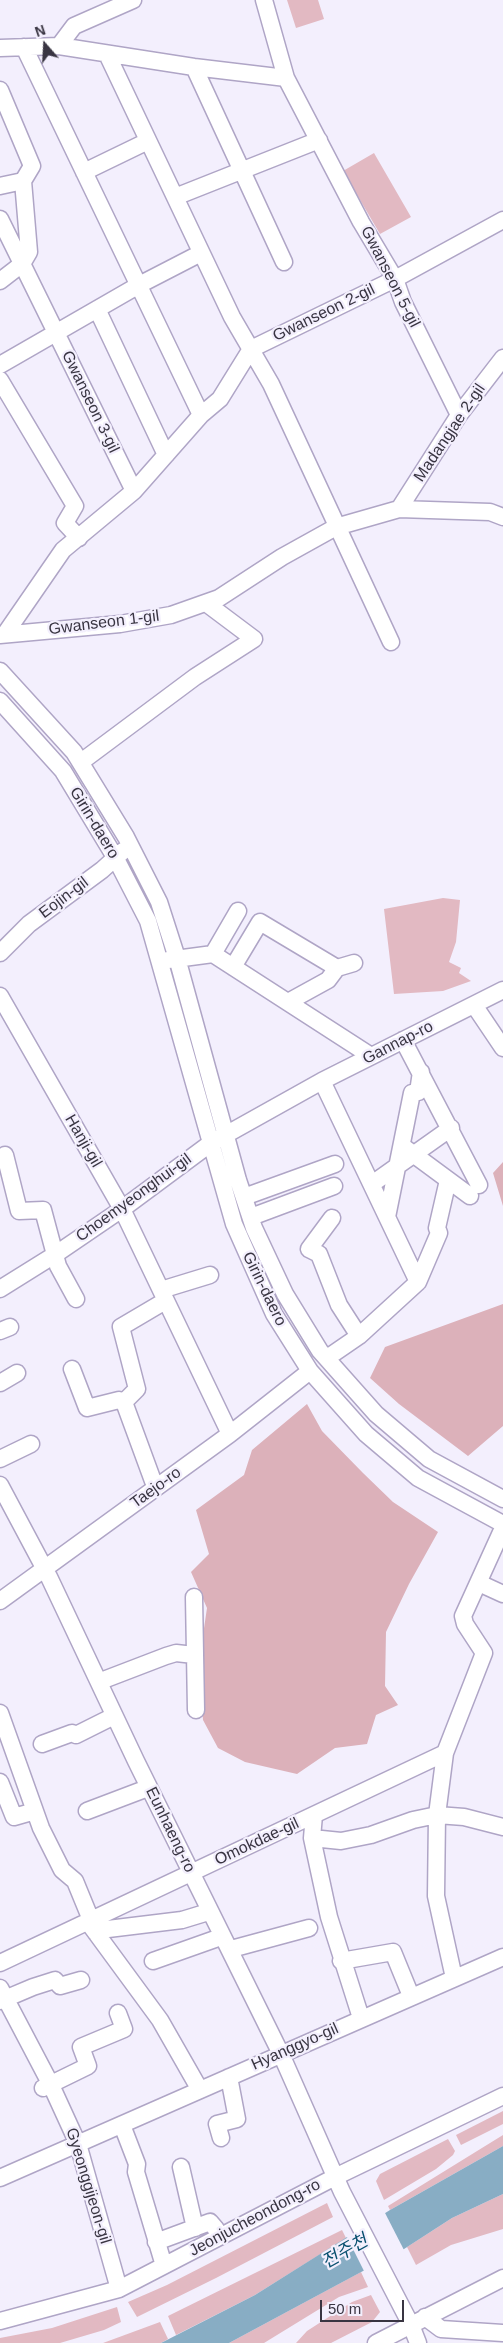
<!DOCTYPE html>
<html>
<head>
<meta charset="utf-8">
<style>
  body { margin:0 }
  #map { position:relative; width:503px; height:2343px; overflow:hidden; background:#f3effd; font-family:Helvetica,sans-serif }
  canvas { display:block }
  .north { position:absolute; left:20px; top:20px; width:50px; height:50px; -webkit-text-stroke:4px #f3effd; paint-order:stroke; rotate:341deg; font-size:14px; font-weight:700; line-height:20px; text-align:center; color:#393542 }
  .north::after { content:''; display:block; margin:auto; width:18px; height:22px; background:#393542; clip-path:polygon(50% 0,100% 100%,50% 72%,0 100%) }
  .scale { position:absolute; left:320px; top:2300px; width:84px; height:22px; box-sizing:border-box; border:2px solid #393542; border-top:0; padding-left:6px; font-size:15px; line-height:18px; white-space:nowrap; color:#393542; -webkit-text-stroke:4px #f3effd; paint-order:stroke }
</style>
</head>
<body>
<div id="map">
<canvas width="503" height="2343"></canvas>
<div class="north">N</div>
<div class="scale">50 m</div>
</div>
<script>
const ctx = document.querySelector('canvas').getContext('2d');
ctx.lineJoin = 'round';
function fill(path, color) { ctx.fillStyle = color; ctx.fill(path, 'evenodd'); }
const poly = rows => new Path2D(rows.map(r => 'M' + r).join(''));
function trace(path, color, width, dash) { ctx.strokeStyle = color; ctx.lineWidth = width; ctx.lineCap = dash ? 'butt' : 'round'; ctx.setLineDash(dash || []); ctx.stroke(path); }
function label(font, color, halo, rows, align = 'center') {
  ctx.font = font + ' Helvetica,"Noto Sans KR",sans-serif'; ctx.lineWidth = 4.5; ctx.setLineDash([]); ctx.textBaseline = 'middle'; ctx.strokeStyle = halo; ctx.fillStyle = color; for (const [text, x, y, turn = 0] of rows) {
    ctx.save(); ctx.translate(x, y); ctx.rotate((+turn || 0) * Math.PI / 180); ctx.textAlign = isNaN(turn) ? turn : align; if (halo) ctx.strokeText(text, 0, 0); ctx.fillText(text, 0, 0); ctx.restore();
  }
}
fill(poly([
  [287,0,318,0,324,19,296,28],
  [374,153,411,217,380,234,343,171],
  [443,898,460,900,456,942,449,962,461,968,459,973,471,981,443,991,394,994,384,909],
  [503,2111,503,2124,461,2145,456,2135],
  [503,2135,503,2146,390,2210,388,2206],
  [448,2139,455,2151,453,2155,436,2169,384,2200,376,2181,380,2174],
  [503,2194,503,2229,451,2245,416,2265,407,2247,452,2218],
  [327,2203,333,2217,216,2278,137,2317,128,2302,167,2285],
  [342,2230,346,2238,255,2295,176,2335,168,2316],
  [361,2272,368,2287,339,2297,264,2343,229,2343],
  [371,2295,380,2312,372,2322,331,2343,296,2343,307,2331,352,2302],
  [117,2307,121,2322,104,2330,60,2343,0,2343,0,2338,52,2328],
  [160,2322,168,2339,161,2343,103,2343]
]), '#e2b9c2');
fill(poly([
  [503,1162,503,1206,493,1173],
  [503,1304,503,1426,468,1456,399,1404,370,1378,385,1347],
  [307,1404,322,1431,363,1473,393,1502,438,1532,409,1584,386,1632,385,1686,398,1705,376,1715,367,1744,335,1748,297,1774,245,1762,218,1748,203,1720,199,1662,207,1608,191,1572,209,1554,196,1510,244,1475,252,1450]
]), '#dcb1ba');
fill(poly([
  [503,2146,503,2194,452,2218,404,2249,229,2343,161,2343,255,2295,390,2210]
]), '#88adc4');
fill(poly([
  [384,2211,405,2252,365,2273,346,2235]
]), '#f3effd');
const minor = poly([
  [264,0,286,78,361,222,395,279,403,302,459,415],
  [59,46,74,26,133,0],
  [24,47,201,415],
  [0,48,59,46,194,67,286,78],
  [107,54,232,317,271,384,391,642],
  [194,67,284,262],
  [0,90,32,166,23,181,0,186],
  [84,172,148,141],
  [175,197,319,140],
  [0,219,134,491],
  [0,281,22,264,29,252,23,181],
  [97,309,166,455],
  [0,365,139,285,201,253],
  [0,380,75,506,65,523,79,538],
  [399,509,459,415,503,358],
  [5,634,63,550,134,491,201,415,220,399,251,349,395,279,503,220],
  [0,635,120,624,171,615,219,598,282,557,336,527,399,509,490,512,503,517],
  [0,671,74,752,126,837,159,902,177,958,238,1180,254,1228,285,1294,320,1351,376,1414,429,1459,503,1499],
  [0,701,63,771,115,857,148,921,234,1224,274,1314,310,1371,366,1434,418,1478,503,1524],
  [81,762,195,677,254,639,206,603],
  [0,953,29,924,102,870,123,851],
  [213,954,238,911],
  [168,960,213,954,371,1056],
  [233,967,260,922,337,968,328,980,288,1002],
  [337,968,354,963],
  [0,996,122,1209,230,1434],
  [474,1005,503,1048],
  [403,1040,479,1185],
  [322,1081,418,1282],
  [405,1148,470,1196],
  [5,1155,19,1211,43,1210,58,1266,76,1299],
  [372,1184,451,1128],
  [244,1197,335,1164],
  [251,1217,334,1186],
  [387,1217,412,1093,418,1092,421,1072],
  [332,1218,309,1249,319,1254,339,1305,359,1336],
  [0,1289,56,1254,122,1209,211,1143,322,1081,503,990],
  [161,1290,210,1275],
  [0,1331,10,1327],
  [327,1358,359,1336,418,1282,439,1233,437,1228,448,1180],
  [72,1369,87,1408,119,1400,124,1402],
  [0,1383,17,1373],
  [0,1459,31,1444],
  [153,1481,124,1402,137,1389,121,1327,160,1304],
  [0,1485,49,1577,136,1761,281,2054,342,2192,411,2325,418,2343],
  [479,1583,503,1594],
  [194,1597,196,1710],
  [0,1601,230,1434,310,1371],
  [106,1679,166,1656,176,1653,194,1655],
  [0,1713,41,1828,62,1870,75,1881,91,1920],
  [42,1744,72,1733,76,1735,110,1718],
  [0,1782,14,1817,35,1811],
  [87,1811,145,1789],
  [314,1815,312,1838,329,1917,361,2018],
  [312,1838,341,1841,371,1835,413,1820,437,1815,464,1817,503,1827],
  [88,1922,160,2020,200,2090],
  [96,1933,108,1929,182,1920,205,1913],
  [235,1948,309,1928],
  [153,1961,218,1938],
  [341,1961,393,1952,411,1996],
  [0,1963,445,1753],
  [454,1978,436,1896,437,1815,445,1753,484,1653,465,1624,463,1616,503,1528],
  [0,1988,51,2085,78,2144,119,2289],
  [0,2001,33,1987,55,1980,60,1986,81,1980],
  [43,2088,88,2066,81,2047,124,2029,118,2013],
  [122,2125,137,2164,136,2172,162,2259],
  [221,2138,217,2124,237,2119,229,2077],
  [181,2167,195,2228],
  [0,2178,503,1957],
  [156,2242,210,2222,216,2229],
  [425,2317,441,2329,503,2333],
  [0,2321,119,2289,335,2177,503,2096],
  [376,2343,503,2278]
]);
trace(minor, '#afa5c6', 19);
trace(minor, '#fff', 16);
label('16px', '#393542', '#f3effd', [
  ["Gwanseon 5-gil",390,277,63],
  ["Gwanseon 2-gil",324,313,-26],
  ["Gwanseon 3-gil",90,402,64],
  ["Madangjae 2-gil",450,433,-56],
  ["Gwanseon 1-gil",104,623,-7],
  ["Girin-daero",94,823,59],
  ["Eojin-gil",64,898,-37],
  ["Gannap-ro",398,1043,-27],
  ["Hanji-gil",83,1141,60],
  ["Choemyeonghui-gil",134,1198,-36],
  ["Girin-daero",264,1289,64],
  ["Taejo-ro",156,1488,-36],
  ["Eunhaeng-ro",170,1830,64],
  ["Omokdae-gil",257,1842,-25],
  ["Hyanggyo-gil",295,2047,-24],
  ["Gyeonggijeon-gil",88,2186,73],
  ["Jeonjucheondong-ro",255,2218,-28]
]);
label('italic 18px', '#09506f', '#f3effd', [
  ["전주천",345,2252,-30]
]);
</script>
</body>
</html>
